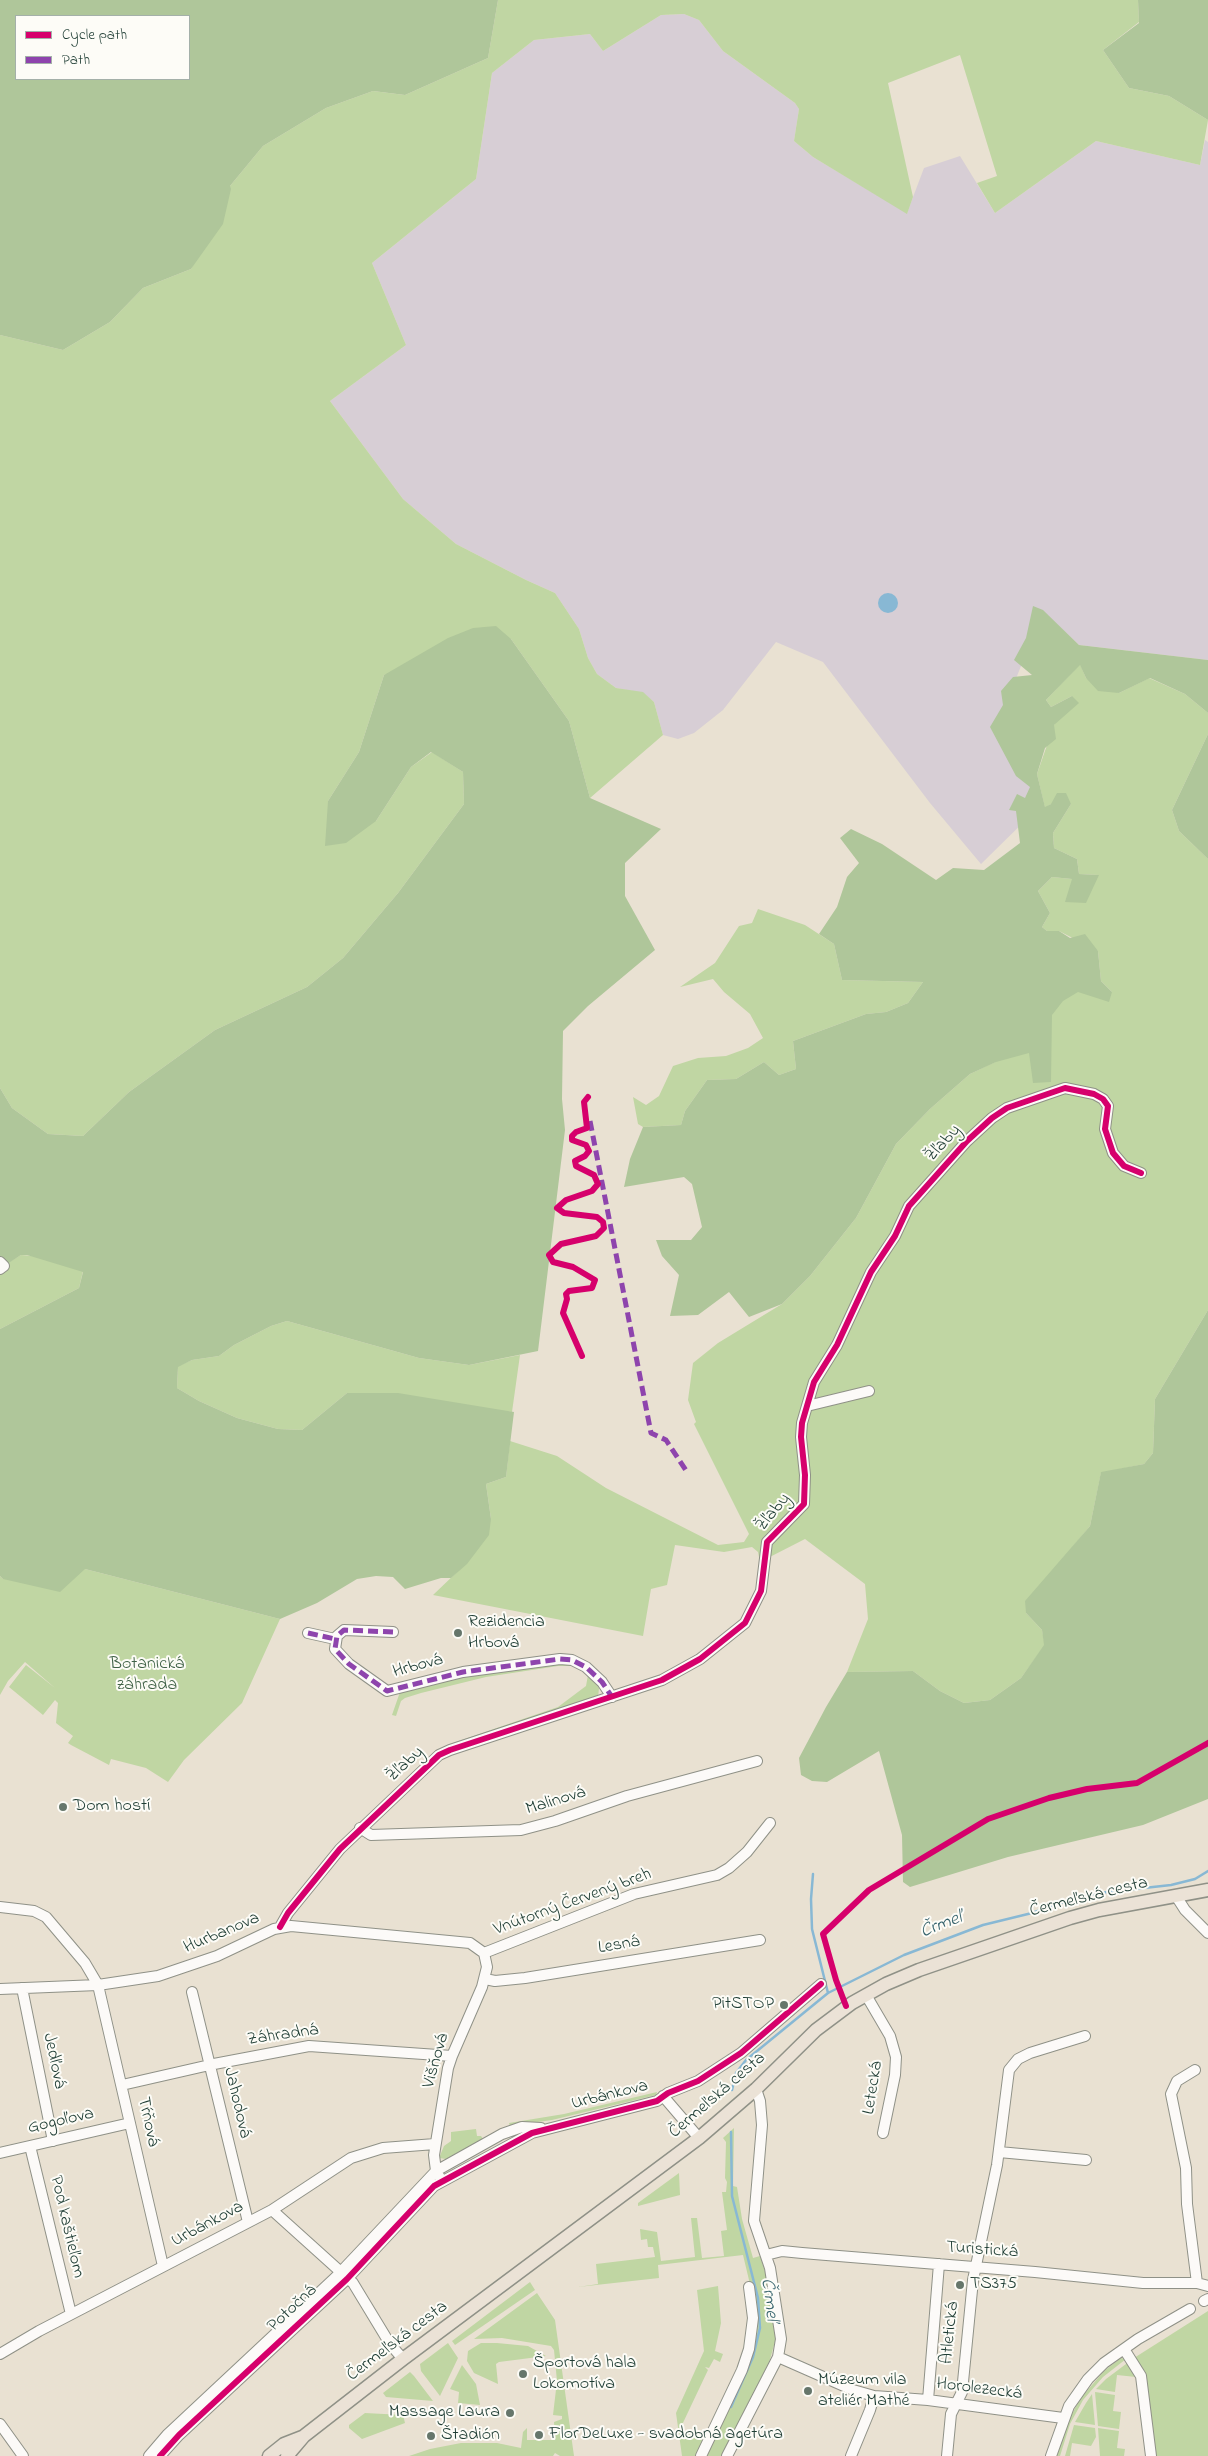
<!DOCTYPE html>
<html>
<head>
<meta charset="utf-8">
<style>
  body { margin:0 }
  #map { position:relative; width:1208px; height:2456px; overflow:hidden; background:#e9e1d2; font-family:"Indie Flower",sans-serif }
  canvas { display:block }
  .legend { position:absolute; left:15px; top:15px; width:175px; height:65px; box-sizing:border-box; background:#fdfcf7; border:1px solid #a4b0a9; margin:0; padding:6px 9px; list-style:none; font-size:15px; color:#1f3d34 }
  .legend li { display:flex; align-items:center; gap:10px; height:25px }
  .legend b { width:25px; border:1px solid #a4b0a9 }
</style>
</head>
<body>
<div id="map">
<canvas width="1208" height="2456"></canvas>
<ul class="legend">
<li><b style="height:6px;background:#d6006c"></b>Cycle path</li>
<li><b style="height:6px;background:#8e44ad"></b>Path</li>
</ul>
</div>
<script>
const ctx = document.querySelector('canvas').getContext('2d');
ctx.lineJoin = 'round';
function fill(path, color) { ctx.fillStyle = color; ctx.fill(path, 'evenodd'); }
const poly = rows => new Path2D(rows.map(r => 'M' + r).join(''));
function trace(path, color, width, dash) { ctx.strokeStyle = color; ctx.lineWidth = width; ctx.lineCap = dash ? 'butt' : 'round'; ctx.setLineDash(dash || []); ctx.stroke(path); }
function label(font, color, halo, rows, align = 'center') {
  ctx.font = font + ' "Indie Flower",sans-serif'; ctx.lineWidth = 4; ctx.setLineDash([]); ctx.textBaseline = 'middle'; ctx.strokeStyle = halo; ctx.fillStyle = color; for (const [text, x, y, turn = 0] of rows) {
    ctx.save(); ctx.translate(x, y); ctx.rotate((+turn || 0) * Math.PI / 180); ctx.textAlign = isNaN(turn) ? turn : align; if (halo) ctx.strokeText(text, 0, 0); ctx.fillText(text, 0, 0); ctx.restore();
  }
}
fill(poly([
  [684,14,699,20,723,51,795,103,799,109,794,141,813,157,907,213,924,168,960,156,995,213,1096,141,1200,165,1205,140,1208,142,1208,660,1079,645,1043,611,1009,696,1042,804,981,864,930,803,823,662,776,642,723,710,694,733,678,739,663,735,654,702,643,693,616,688,597,674,588,658,579,629,555,593,526,580,456,544,403,499,330,401,406,345,372,263,476,179,492,73,534,40,590,34,603,51,661,15]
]), '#d7ced5');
fill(poly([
  [498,0,1138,0,1139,22,1103,50,1129,88,1169,96,1208,120,1200,165,1096,141,995,213,977,183,997,176,960,55,888,83,913,197,907,214,813,157,794,141,799,109,795,103,723,51,699,20,684,14,661,15,603,51,590,34,534,40,492,73,476,179,372,263,406,345,330,401,403,499,456,544,526,580,555,593,579,629,588,658,597,674,616,688,643,692,654,702,663,735,590,798,569,721,511,639,384,675,359,752,328,801,376,821,411,767,432,752,463,772,464,804,398,893,343,958,307,987,215,1030,129,1092,83,1136,48,1134,12,1108,0,1088,0,335,63,350,110,322,143,288,191,269,230,186,263,146,326,108,373,91,405,95,488,58],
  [1080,664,1086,678,1119,693,1149,678,1185,694,1208,713,1208,734,1172,810,1179,831,1208,859,1208,1310,1155,1399,1153,1453,1144,1464,1101,1473,1090,1526,1058,1565,1026,1613,1042,1630,1045,1645,1021,1678,990,1700,964,1703,940,1691,913,1671,847,1672,868,1619,865,1584,805,1539,760,1562,758,1552,752,1547,724,1552,675,1545,667,1585,651,1589,643,1636,433,1595,456,1573,491,1519,486,1484,506,1477,510,1441,557,1456,606,1488,718,1545,744,1542,749,1534,694,1424,696,1422,688,1400,693,1363,718,1343,782,1304,810,1276,856,1218,896,1144,930,1109,970,1074,995,1062,1069,979,1112,992,1101,981,1098,951,1059,931,1047,931,1042,927,1050,913,1038,891,1052,877,1072,879,1098,875,1079,874,1077,859,1054,848,1053,833,1071,804,1051,804,1045,808,1037,774,1054,725,1072,696,1051,707,1046,700],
  [758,909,805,925,834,944,842,980,923,982,908,1003,886,1012,866,1014,793,1041,796,1069,779,1075,764,1062,736,1079,707,1080,685,1111,681,1125,643,1127,638,1124,633,1097,646,1105,659,1096,673,1066,698,1058,726,1056,748,1048,763,1038,750,1014,724,992,713,979,680,987,715,963,739,926,752,923],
  [21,1255,35,1256,83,1271,79,1288,0,1329,0,1262,4,1265],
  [287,1321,419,1358,469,1365,520,1355,512,1412,347,1393,302,1430,278,1429,237,1418,199,1401,177,1388,178,1366,192,1360,219,1356,234,1345,271,1326],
  [85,1569,280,1619,242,1703,184,1760,168,1782,146,1768,111,1759,109,1765,71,1745,68,1743,73,1736,56,1723,58,1703,55,1700,43,1715,9,1687,26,1665,55,1688,25,1662,8,1681,0,1695,0,1576,3,1579],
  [570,1663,582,1667,593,1677,599,1688,598,1698,447,1745,558,1707,586,1686,588,1675,576,1666,558,1666,486,1677,421,1693,405,1698,401,1701,396,1716,392,1715,400,1692,476,1672,506,1671,549,1664],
  [657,2092,656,2095,552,2120,510,2126,509,2123,564,2114],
  [734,2128,733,2186,737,2187,742,2219,753,2258,760,2256,769,2284,776,2338,769,2363,723,2456,704,2456,739,2382,754,2301,743,2255,658,2265,659,2278,578,2287,598,2284,596,2264,655,2257,653,2247,648,2247,647,2239,641,2240,640,2229,657,2232,661,2261,695,2257,691,2218,697,2218,702,2258,724,2256,721,2231,727,2230,722,2192,726,2192,727,2182,725,2178,726,2142,723,2138],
  [476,2129,477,2136,481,2136,483,2139,446,2159,439,2158,444,2146,451,2141,451,2132],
  [679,2173,680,2195,638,2206,638,2203],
  [530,2282,535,2290,455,2345,452,2341],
  [718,2286,721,2323,715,2351,723,2354,720,2362,714,2359,709,2368,705,2367,708,2370,681,2427,681,2431,704,2441,695,2456,682,2456,676,2413,704,2351,697,2290],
  [537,2293,555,2320,574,2456,560,2456,555,2453,553,2456,409,2456,430,2449,461,2443,497,2443,521,2448,523,2432,527,2428,527,2440,555,2440,554,2422,562,2419,562,2416,553,2415,557,2381,554,2350,551,2346,502,2338,474,2339],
  [1208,2311,1208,2456,1154,2456,1134,2358],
  [448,2343,458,2358,440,2396,421,2371,420,2364],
  [481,2343,497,2343,528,2346,546,2356,499,2362,496,2364,498,2384,474,2373,467,2361,468,2351],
  [1121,2358,1126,2359,1103,2377,1083,2400,1070,2424,1060,2456,1057,2456,1067,2423,1080,2399,1104,2371],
  [1130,2361,1136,2377,1117,2375,1115,2392,1096,2389,1106,2379],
  [462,2365,476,2384,480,2405,458,2403,459,2392,450,2389],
  [410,2372,414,2376,433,2401,386,2397,383,2393],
  [1095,2392,1115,2395,1113,2411,1121,2412,1119,2429,1098,2426],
  [1092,2394,1095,2425,1075,2422,1086,2403],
  [365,2413,403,2415,405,2423,362,2439,349,2428,349,2425],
  [1074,2425,1095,2428,1096,2437,1091,2446,1072,2443,1070,2456,1065,2456],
  [1098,2428,1119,2431,1117,2448,1125,2449,1124,2456,1100,2456]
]), '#c0d6a3');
fill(poly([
  [0,0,498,0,488,58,405,95,373,91,326,108,263,146,230,186,231,189,223,224,191,269,143,288,110,322,63,350,0,335],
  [16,16,189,16,189,79,16,79],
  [1138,0,1208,0,1208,120,1169,96,1129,88,1103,50,1139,23],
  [1033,606,1043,610,1079,645,1208,660,1208,713,1185,694,1150,678,1119,693,1098,691,1086,678,1080,665,1046,700,1051,707,1072,696,1079,703,1054,725,1056,739,1045,748,1037,774,1045,807,1051,804,1057,793,1066,793,1071,804,1053,833,1054,848,1077,859,1079,874,1099,875,1086,903,1065,902,1072,879,1052,877,1038,891,1050,913,1042,927,1047,931,1059,931,1070,938,1085,934,1098,951,1101,981,1112,992,1109,1002,1078,992,1063,1001,1052,1015,1051,1082,1033,1083,1029,1053,996,1062,970,1074,930,1109,896,1144,856,1218,810,1276,782,1304,749,1317,729,1292,698,1315,670,1316,679,1275,662,1256,656,1240,691,1240,702,1227,692,1184,684,1177,624,1187,630,1159,643,1127,681,1125,685,1111,707,1080,736,1079,764,1062,779,1075,796,1069,793,1041,866,1014,886,1012,908,1003,923,982,842,980,834,944,819,934,837,907,847,877,859,863,840,838,851,829,882,844,936,880,953,868,984,870,1020,843,1016,811,1009,810,1017,794,1025,798,1030,787,1016,776,990,727,1003,705,1001,691,1013,677,1032,675,1014,660,1026,638],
  [496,626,511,639,569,721,590,798,661,829,625,863,625,896,655,950,588,1006,563,1031,562,1099,565,1130,538,1351,469,1365,419,1358,287,1321,271,1326,234,1345,219,1356,192,1360,178,1367,177,1388,199,1401,237,1418,278,1429,302,1430,347,1393,398,1393,514,1412,506,1477,486,1484,491,1519,489,1535,467,1564,451,1578,441,1578,405,1589,393,1577,376,1576,357,1579,317,1603,280,1619,85,1569,60,1592,3,1579,0,1576,0,1329,79,1288,83,1272,27,1255,21,1255,4,1266,0,1262,0,1088,12,1108,48,1134,83,1136,129,1092,215,1030,307,987,343,958,398,893,464,804,463,772,431,752,411,767,376,821,346,843,325,846,328,801,359,752,384,675,448,638,473,628],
  [1208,734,1208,859,1179,831,1172,810],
  [1208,1310,1208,1799,1143,1825,1008,1857,910,1887,903,1882,902,1835,879,1751,827,1782,812,1781,801,1775,799,1758,826,1707,847,1672,913,1671,940,1691,964,1703,990,1700,1021,1678,1044,1645,1042,1630,1026,1613,1025,1601,1090,1526,1101,1472,1144,1464,1153,1453,1155,1399]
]), '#afc69a');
fill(poly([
  '878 603a10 10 0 1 1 20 0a10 10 0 1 1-20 0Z'
]), '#88b8d4');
trace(poly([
  [813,1874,811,1899,812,1929,828,1993],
  [732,2090,736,2073,746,2060,828,1993,904,1955,983,1925,1032,1913,1072,1899,1099,1893,1171,1885,1195,1879,1208,1871],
  [731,2132,732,2196,758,2298,760,2328,753,2357,731,2407]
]), '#88b8d4', 2.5);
const minor = poly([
  [0,1262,4,1266,0,1269],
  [807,1406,869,1391],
  [393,1632,344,1630,337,1636,335,1649,349,1664,387,1691,463,1672,560,1659,572,1660,586,1667,602,1682,612,1697],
  [308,1633,335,1639],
  [360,1828,371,1835,521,1830,555,1821,627,1796,757,1761],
  [1176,1896,1185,1910,1208,1933],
  [0,1907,34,1911,46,1917,85,1963,98,1985,163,2266],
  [280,1927,288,1913,340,1849,439,1755,450,1750,662,1680,700,1659,745,1623,761,1591,767,1542,804,1504,805,1475,801,1437,802,1423,814,1382,837,1345,871,1272,895,1236,909,1206,967,1141,992,1118,1007,1108,1065,1088,1094,1094,1103,1099,1108,1106,1105,1129,1113,1153,1124,1166,1141,1173],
  [484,1953,634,1894,717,1875,729,1868,747,1852,770,1823],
  [485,1979,495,1981,525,1978,760,1940],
  [22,1988,53,2141],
  [0,1989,98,1985,158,1976,217,1956,274,1929,291,1926,470,1943,484,1953,487,1967,482,1987,452,2056,448,2068,434,2155,436,2171,442,2181],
  [192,1992,248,2222],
  [866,1995,890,2036,896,2057,895,2075,883,2133],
  [1195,2070,1177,2081,1171,2094,1186,2168,1187,2204,1197,2283],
  [122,2085,214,2064,309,2046,452,2056],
  [663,2096,699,2138],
  [30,2146,71,2314],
  [999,2152,1086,2160],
  [0,2153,130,2123],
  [272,2210,353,2283,390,2344,403,2359],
  [766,2255,782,2251,802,2253,1035,2272,1143,2283,1197,2283,1208,2286],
  [1204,2301,1208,2299],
  [1124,2349,1141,2376,1151,2456],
  [0,2354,39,2331,272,2210,351,2158,383,2148,435,2144],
  [778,2357,853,2390,874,2396,928,2400,1063,2418],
  [928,2400,939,2264],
  [0,2424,23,2456],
  [149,2456,167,2435,336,2277,436,2171,502,2134,522,2127,541,2128],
  [160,2456,179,2435,347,2279,434,2186,532,2133,657,2101,668,2093,698,2081,741,2053,821,1984],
  [701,2456,742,2370,749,2349,753,2318,749,2287],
  [727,2456,778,2357,781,2339,770,2268,754,2221,762,2125,760,2101,756,2089],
  [851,2456,870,2410,874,2396],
  [947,2456,951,2414,962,2392,973,2280,997,2165,1009,2070,1018,2059,1030,2053,1085,2036],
  [1051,2456,1069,2406,1088,2379,1104,2363,1138,2339,1190,2309]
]);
const major = poly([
  [269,2456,284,2444,302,2437],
  [287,2456,304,2436,403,2359,699,2138,756,2089,816,2030,852,2003,886,1984,919,1970,1070,1918,1099,1910,1208,1890]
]);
trace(minor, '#8f9187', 12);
trace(major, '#8f9187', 15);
trace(minor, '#fcfaf8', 10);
trace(major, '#ebe2d6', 12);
trace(poly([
  [590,1121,651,1433,666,1440,687,1472],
  [393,1632,344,1630,337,1636,335,1649,349,1664,387,1691,463,1672,560,1659,572,1660,586,1667,602,1682,612,1697],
  [308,1633,335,1639]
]), '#8e44ad', 5, [10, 5]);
trace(poly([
  [582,1356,563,1313,567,1299,566,1294,569,1291,592,1288,595,1280,573,1267,553,1262,549,1255,561,1244,596,1236,604,1228,603,1222,597,1217,564,1213,557,1208,566,1200,592,1191,598,1184,594,1175,576,1166,575,1161,585,1156,589,1151,586,1145,572,1140,572,1136,576,1132,587,1128,584,1102,588,1097],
  [280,1927,288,1913,340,1849,439,1755,450,1750,662,1680,700,1659,745,1623,761,1591,767,1542,804,1504,805,1475,801,1437,802,1423,814,1382,837,1345,871,1272,895,1236,909,1206,967,1141,992,1118,1007,1108,1065,1088,1094,1094,1103,1099,1108,1106,1105,1129,1113,1153,1124,1166,1141,1173],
  [846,2006,836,1980,823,1934,869,1890,988,1819,1049,1798,1087,1789,1137,1783,1208,1743],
  [160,2456,179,2435,347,2279,434,2186,532,2133,657,2101,668,2093,698,2081,741,2053,821,1984]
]), '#d6006c', 6);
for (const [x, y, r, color] of [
  [458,1633,5,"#66766b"],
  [63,1807,5,"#66766b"],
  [784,2005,5,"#66766b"],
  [960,2285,5,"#66766b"],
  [523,2374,5,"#66766b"],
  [808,2391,5,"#66766b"],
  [510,2413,5,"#66766b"],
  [539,2435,5,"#66766b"],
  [431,2436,5,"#66766b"]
]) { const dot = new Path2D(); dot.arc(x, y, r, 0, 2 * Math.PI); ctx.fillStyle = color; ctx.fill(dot); trace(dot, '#fdfcf7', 2); }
label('18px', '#1f3d34', '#fdfcf7', [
  ["Žľaby",944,1144,-47],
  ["Žľaby",774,1513,-50],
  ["Hrbová",418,1667,-15],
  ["Žľaby",406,1765,-42],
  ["Malinová",556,1802,-17],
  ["Čermeľská cesta",1089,1898,-14],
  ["Vnútorný Červený breh",573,1903,-20],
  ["Hurbanova",222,1934,-23],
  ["Lesná",619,1946,-10],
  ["Záhradná",283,2036,-8],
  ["Jedľová",53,2061,78],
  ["Višňová",437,2061,-74],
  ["Letecká",874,2088,-81],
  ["Urbánkova",610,2096,-14],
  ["Čermeľská cesta",718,2096,-41],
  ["Jahodová",236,2103,77],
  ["Gogoľova",61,2122,-13],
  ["Tŕňová",147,2122,78],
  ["Urbánkova",208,2225,-28],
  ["Pod kaštieľom",66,2227,77],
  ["Turistická",982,2251,4],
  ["Potočná",293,2309,-43],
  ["Atletická",951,2333,-84],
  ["Čermeľská cesta",398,2342,-37],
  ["Horolezecká",979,2390,7]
]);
label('18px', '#1f3d34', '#fdfcf7', [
  ["Rezidencia",468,1623],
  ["Hrbová",468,1644],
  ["Dom hostí",73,1807],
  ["PitSTOP",774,2005,"right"],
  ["TS375",970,2285],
  ["Športová hala",533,2364],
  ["Lokomotíva",533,2385],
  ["Múzeum vila",818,2381],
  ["ateliér Mathé",818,2402],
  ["Massage Laura",500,2413,"right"],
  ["FlorDeLuxe - svadobná agetúra",549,2435],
  ["Štadión",441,2436]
], 'left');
label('18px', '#3f6146', '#fdfcf7', [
  ["Botanická",147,1665],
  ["záhrada",147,1686]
]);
label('italic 19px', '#35626c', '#fdfcf7', [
  ["Črmeľ",942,1926,-21],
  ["Črmeľ",768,2300,83]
]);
</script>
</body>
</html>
